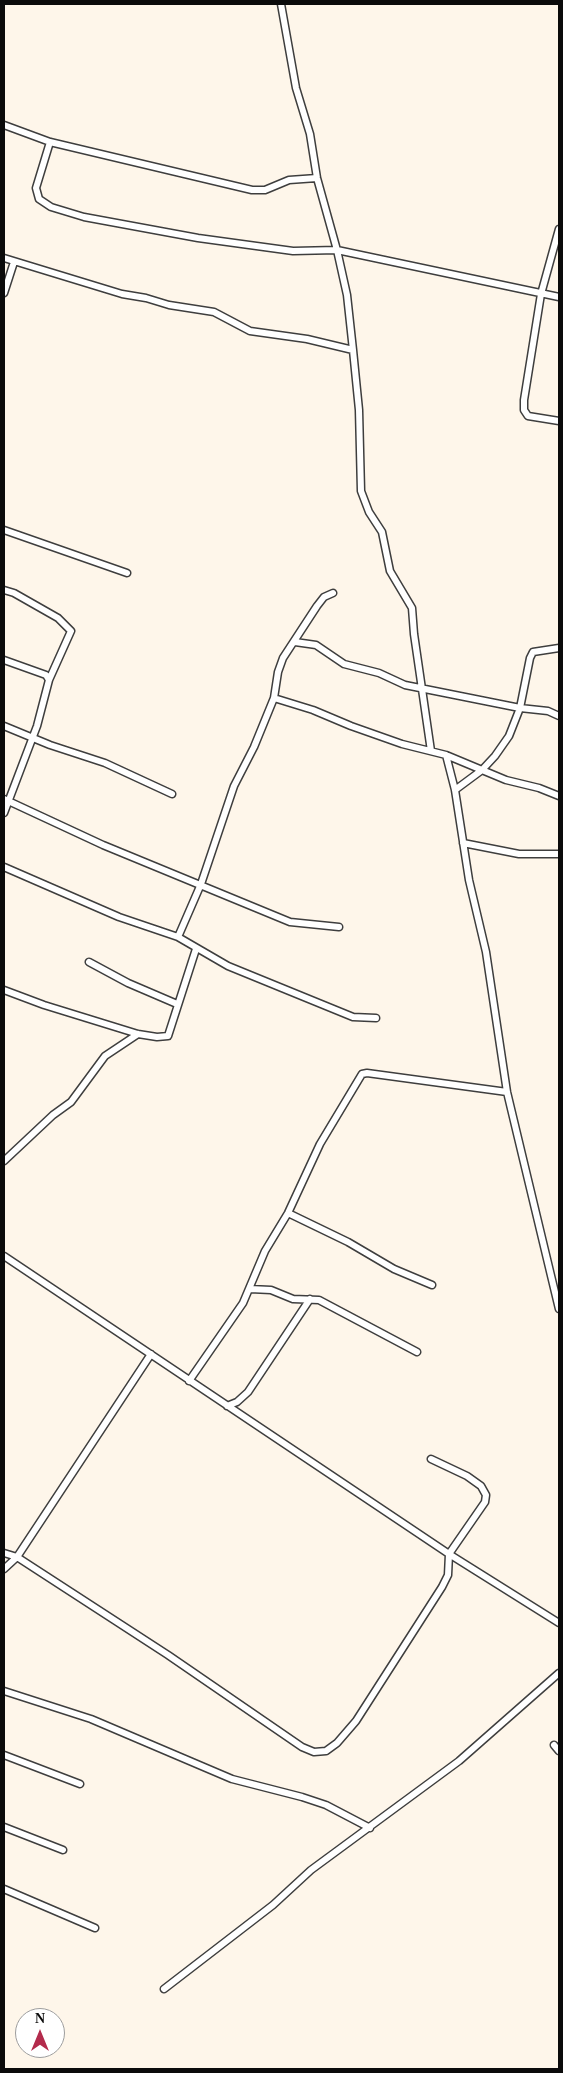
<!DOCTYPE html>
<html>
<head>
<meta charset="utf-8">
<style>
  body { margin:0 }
  #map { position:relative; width:563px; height:2073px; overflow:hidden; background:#fef6ea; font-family:Georgia,serif }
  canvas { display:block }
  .frame { position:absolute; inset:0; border:5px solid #0b0b0b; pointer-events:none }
  .north { position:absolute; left:15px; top:2008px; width:50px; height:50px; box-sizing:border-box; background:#fff; border:1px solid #9d9d9d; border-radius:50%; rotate:0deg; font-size:14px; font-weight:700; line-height:20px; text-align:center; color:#0b0b0b }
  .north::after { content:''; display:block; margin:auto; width:18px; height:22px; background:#b32b4c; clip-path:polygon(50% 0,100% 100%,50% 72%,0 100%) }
</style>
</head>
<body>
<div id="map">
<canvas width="563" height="2073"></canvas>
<div class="frame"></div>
<div class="north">N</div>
</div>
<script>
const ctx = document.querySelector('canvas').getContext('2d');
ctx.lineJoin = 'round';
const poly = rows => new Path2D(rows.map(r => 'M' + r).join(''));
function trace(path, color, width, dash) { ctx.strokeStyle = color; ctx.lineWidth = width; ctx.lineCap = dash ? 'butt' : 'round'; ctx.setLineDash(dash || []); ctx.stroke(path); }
const street = poly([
  [4,125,50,142,252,190,265,190,289,180,317,178],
  [50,142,36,188,39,199,51,207,84,217,198,238,293,251,337,250,317,178,310,134,296,88,281,4],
  [559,229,541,294,524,400,524,410,528,416,559,421],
  [4,258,122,294,146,298,169,305,214,312,250,331,307,339,353,350],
  [4,293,14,262],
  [4,530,127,573],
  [4,590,14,593,58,618,71,631,49,680],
  [295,642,316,645,344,664,379,673,405,685,520,708,530,658,533,652,559,648],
  [4,660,46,675,49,680,37,726,4,813],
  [274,698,313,710,351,726,402,744,446,755,506,780,539,788,559,796],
  [4,726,50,745,105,763,172,794],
  [431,751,414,634,412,608,390,571,382,532,369,512,361,491,359,410,353,350,347,295,337,250,559,297],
  [446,755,455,790,469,880,486,952,507,1092,559,1309],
  [455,790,482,770,495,756,509,736,520,708,548,711,559,716],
  [4,799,103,845,290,922,339,927],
  [463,843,519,854,559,854],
  [4,867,119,917,178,937,228,966,353,1017,376,1018],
  [178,937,201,884,234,786,254,747,274,698,278,672,283,658,317,606,324,597,333,593],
  [89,962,128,983,177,1004],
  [4,990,44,1005,138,1034,157,1037,168,1036,196,949],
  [4,1161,53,1115,71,1102,105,1056,138,1034],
  [288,1213,348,1242,394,1269,432,1285],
  [4,1256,449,1554,559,1623],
  [250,1289,271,1290,293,1299,319,1300,417,1352],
  [151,1354,17,1557,168,1655,302,1747,314,1752,326,1751,337,1743,356,1721,442,1587,448,1575,449,1554,485,1502,486,1495,481,1486,467,1476,431,1459],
  [189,1381,243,1303,265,1251,288,1213,320,1144,362,1074,367,1073,507,1092],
  [227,1406,237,1402,248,1392,310,1299],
  [4,1553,17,1557,4,1569],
  [4,1691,91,1719,232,1779,302,1797,326,1805,370,1828],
  [554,1745,559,1751],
  [4,1755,80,1784],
  [4,1827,63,1850],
  [4,1889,95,1928],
  [164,1989,273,1905,311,1870,459,1761,559,1673]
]);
trace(street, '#3e3e3e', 9);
trace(street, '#fff', 6);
</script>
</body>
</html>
